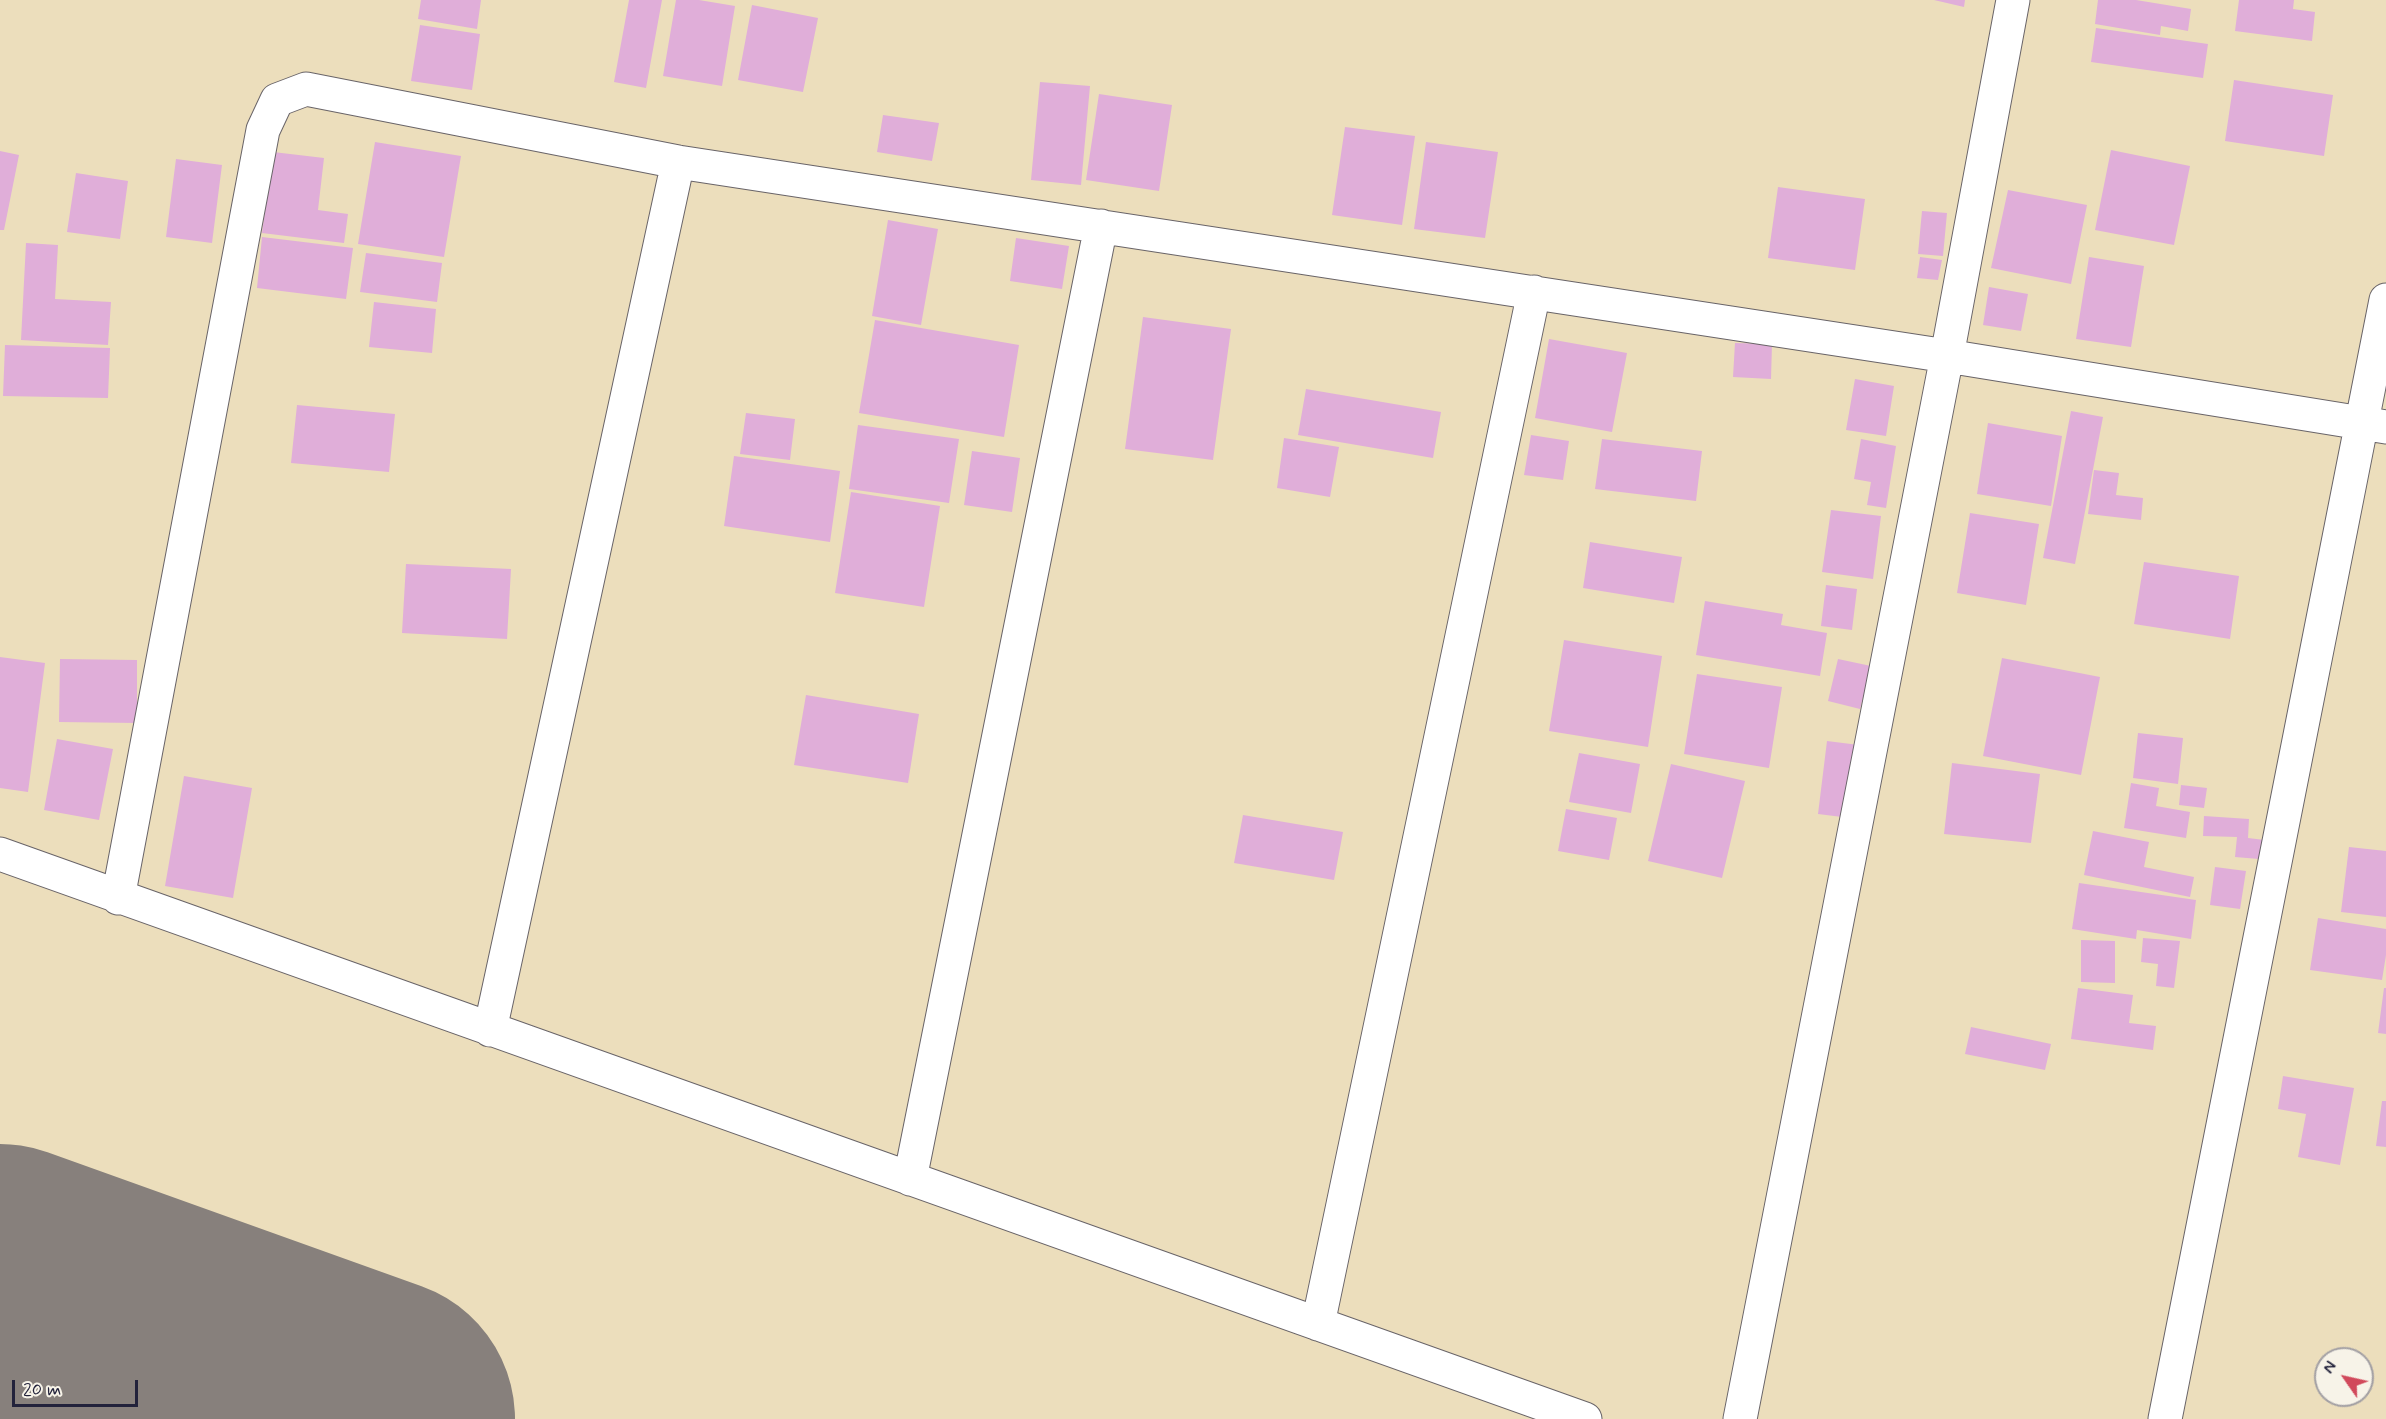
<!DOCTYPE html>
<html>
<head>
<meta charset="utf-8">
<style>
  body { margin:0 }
  #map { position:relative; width:2386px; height:1419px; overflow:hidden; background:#ecdebc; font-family:Mynerve,sans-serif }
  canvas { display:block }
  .north { position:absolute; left:2314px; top:1347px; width:60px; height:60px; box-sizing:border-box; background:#f7f3e8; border:2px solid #a29fa3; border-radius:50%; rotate:304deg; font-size:16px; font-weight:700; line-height:24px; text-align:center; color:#22223b }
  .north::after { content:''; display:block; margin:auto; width:21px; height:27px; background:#d1495b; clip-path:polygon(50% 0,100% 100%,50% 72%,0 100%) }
  .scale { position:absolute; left:12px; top:1380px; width:126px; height:27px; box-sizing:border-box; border:3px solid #22223b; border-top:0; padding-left:8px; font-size:18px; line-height:21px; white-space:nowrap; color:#22223b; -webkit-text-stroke:4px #f7f3e8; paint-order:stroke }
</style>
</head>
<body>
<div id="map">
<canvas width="2386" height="1419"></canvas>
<div class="north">N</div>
<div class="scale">20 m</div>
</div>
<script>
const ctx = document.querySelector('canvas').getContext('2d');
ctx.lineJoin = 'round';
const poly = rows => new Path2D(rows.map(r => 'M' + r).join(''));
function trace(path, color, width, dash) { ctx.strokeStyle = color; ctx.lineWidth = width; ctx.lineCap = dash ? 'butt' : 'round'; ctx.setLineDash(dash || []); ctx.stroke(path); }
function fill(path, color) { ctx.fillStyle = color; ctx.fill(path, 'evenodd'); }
trace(poly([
  [0,1285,374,1419]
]), '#87807c', 282);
fill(poly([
  [421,0,481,0,477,29,418,19],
  [629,0,662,0,646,88,614,82],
  [676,0,699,0,735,6,722,86,663,76],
  [1934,0,1965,0,1964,7],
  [2098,0,2136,0,2191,9,2188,31,2161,26,2160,35,2095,24],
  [2239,0,2294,0,2293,9,2315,12,2312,41,2235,31],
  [752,5,818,18,803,92,738,80],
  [420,25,480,34,472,90,411,81],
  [2096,28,2208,44,2203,78,2091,62],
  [2234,80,2333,95,2324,156,2225,141],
  [1040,82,1090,86,1081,185,1031,180],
  [1099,94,1172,105,1159,191,1086,180],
  [883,115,939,123,932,161,877,152],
  [1345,127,1415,136,1402,225,1332,215],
  [375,142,461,156,444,257,358,244],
  [1426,142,1498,152,1485,238,1414,229],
  [2111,150,2190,166,2174,245,2095,230],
  [0,151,19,155,4,230,0,230],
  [273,152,324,158,318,210,348,214,344,243,262,233],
  [176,159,222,165,212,243,166,237],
  [76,173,128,181,120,239,67,232],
  [1778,187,1865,199,1855,270,1768,258],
  [2008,190,2087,205,2071,284,1991,268],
  [1922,211,1947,213,1943,256,1918,254],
  [888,220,938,229,921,325,872,316],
  [262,237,353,248,346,299,257,288],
  [1016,238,1069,246,1062,289,1010,281],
  [26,243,58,245,55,299,111,302,108,345,21,340],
  [366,253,442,263,437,302,360,292],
  [1920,257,1942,260,1938,280,1917,278],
  [2089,257,2144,266,2131,347,2076,339],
  [1989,287,2028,294,2021,331,1983,325],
  [374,302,436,309,432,353,369,347],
  [1143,317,1231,329,1213,460,1125,449],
  [875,320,1019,345,1004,437,859,413],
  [1549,339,1627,353,1612,432,1535,418],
  [1735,343,1772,344,1771,379,1733,377],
  [5,345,110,348,108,398,3,396],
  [1855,379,1894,386,1886,436,1846,430],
  [1306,389,1441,412,1433,458,1298,435],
  [297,405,395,414,389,472,291,463],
  [2071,411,2103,417,2075,564,2043,558],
  [746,413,795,419,790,460,740,454],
  [1988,423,2062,436,2051,506,1977,494],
  [858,425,959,439,949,503,849,489],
  [1531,435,1569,441,1563,480,1524,475],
  [1284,438,1339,447,1330,497,1277,488],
  [1602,439,1702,451,1696,501,1595,489],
  [1861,439,1896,446,1886,508,1867,505,1871,482,1854,479],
  [972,451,1020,458,1012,512,964,505],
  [734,456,840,471,830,542,724,526],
  [2094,470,2119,473,2116,495,2143,498,2141,520,2088,514],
  [851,492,940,506,924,607,835,593],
  [1831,510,1881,516,1873,579,1822,572],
  [1970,513,2039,524,2026,605,1957,593],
  [1590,542,1682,557,1674,603,1583,588],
  [2144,562,2239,576,2230,639,2134,624],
  [406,564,511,569,507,639,402,633],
  [1826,585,1857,589,1852,630,1821,626],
  [1705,601,1783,614,1781,625,1827,633,1820,676,1696,655],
  [1564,640,1662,656,1648,747,1549,731],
  [0,657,45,663,28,792,0,788],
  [2002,658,2100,677,2081,775,1983,756],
  [60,659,137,660,137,723,59,722],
  [1838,659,1871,666,1860,709,1828,701],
  [1697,674,1782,687,1769,768,1684,754],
  [806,695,919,714,908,783,794,765],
  [2138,733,2183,738,2178,784,2133,778],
  [57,739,113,749,99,820,44,810],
  [1827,741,1859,745,1850,818,1818,814],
  [1579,753,1640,764,1631,813,1569,802],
  [1952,763,2040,774,2031,843,1944,834],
  [1671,764,1745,781,1722,878,1648,861],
  [184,776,252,788,233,898,165,886],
  [2131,783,2159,788,2156,806,2190,812,2186,838,2124,828],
  [2181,785,2207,788,2204,808,2179,805],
  [1566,809,1617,818,1609,860,1558,851],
  [1243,815,1343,832,1334,880,1234,863],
  [2204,816,2249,819,2248,838,2273,841,2271,860,2235,857,2237,837,2203,836],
  [2093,831,2149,842,2144,867,2194,877,2190,897,2084,875],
  [2349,847,2386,851,2386,917,2341,912],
  [2215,867,2246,871,2240,909,2210,905],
  [2079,883,2196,900,2191,939,2137,930,2136,939,2072,929],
  [2318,918,2386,929,2386,955,2382,980,2310,970],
  [2143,938,2180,941,2174,988,2156,986,2158,964,2141,962],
  [2081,940,2115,941,2115,983,2081,982],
  [2078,988,2133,995,2129,1023,2156,1026,2153,1050,2071,1039],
  [2384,988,2386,988,2386,1034,2378,1033],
  [1971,1027,2051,1044,2045,1070,1965,1054],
  [2283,1076,2354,1088,2340,1165,2298,1157,2306,1114,2278,1109],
  [2382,1101,2386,1101,2386,1147,2376,1146]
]), '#e0aed9');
const minor = poly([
  [0,854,1585,1419],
  [118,898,263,130,277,100,306,89,678,162,1947,356,2386,427],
  [490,1030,678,162],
  [910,1179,1101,226],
  [1318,1324,1534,292],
  [1740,1419,1947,356,2013,0],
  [2165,1419,2386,300]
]);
trace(minor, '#696468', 35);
trace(minor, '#fff', 33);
</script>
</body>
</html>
